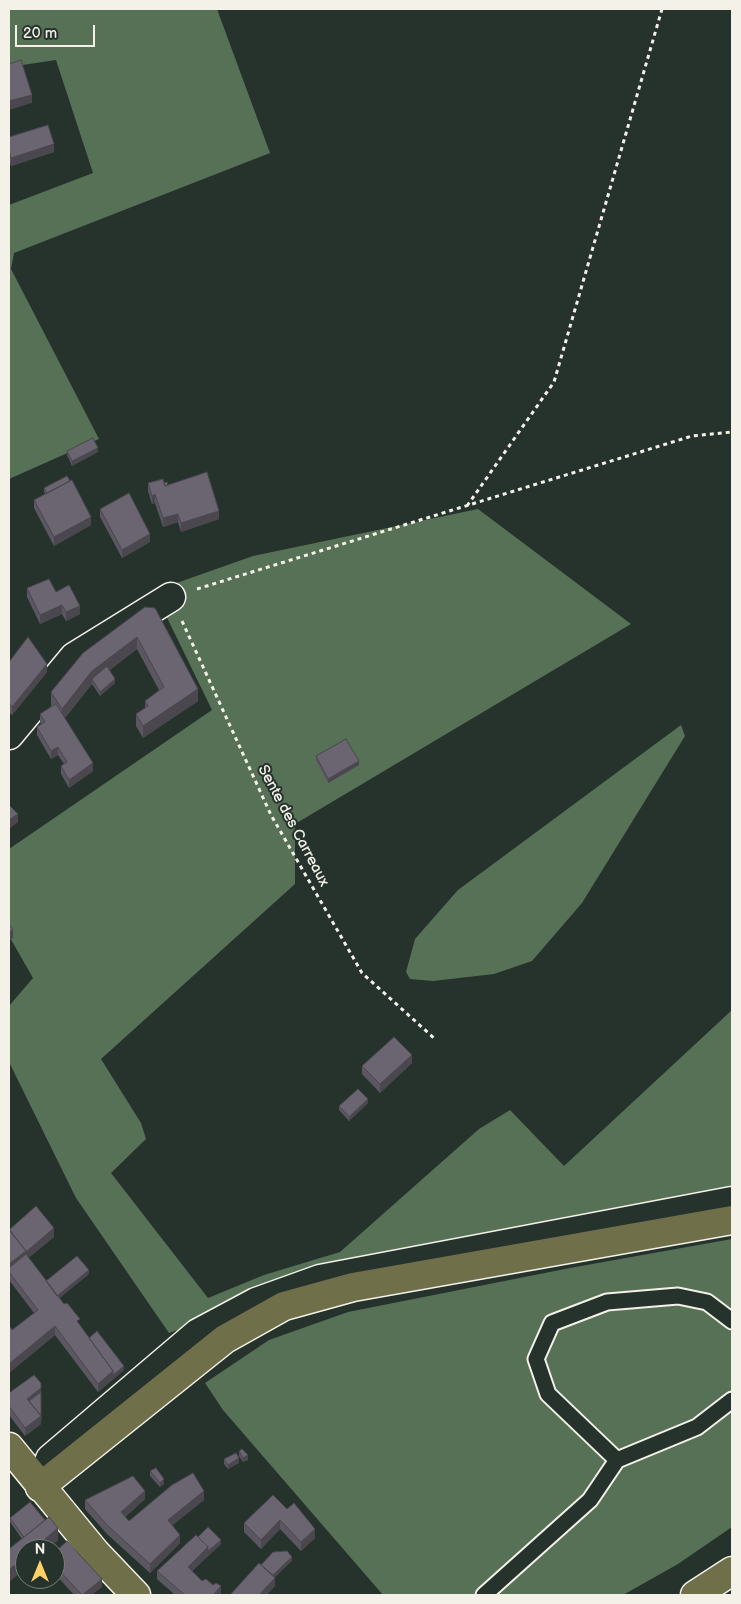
<!DOCTYPE html>
<html>
<head>
<meta charset="utf-8">
<style>
  body { margin:0 }
  #map { position:relative; width:741px; height:1604px; overflow:hidden; background:#26332d; font-family:"Balsamiq Sans",sans-serif }
  canvas { display:block }
  .frame { position:absolute; inset:0; border:10px solid #f4f1e8; pointer-events:none }
  .north { position:absolute; left:15px; top:1539px; width:50px; height:50px; box-sizing:border-box; background:#26332d; border:1px solid #787f78; border-radius:50%; rotate:0deg; font-size:14px; font-weight:700; line-height:20px; text-align:center; color:#f4f1e8 }
  .north::after { content:''; display:block; margin:auto; width:18px; height:22px; background:#ffd166; clip-path:polygon(50% 0,100% 100%,50% 72%,0 100%) }
  .scale { position:absolute; left:15px; top:25px; width:80px; height:22px; box-sizing:border-box; border:2px solid #f4f1e8; border-top:0; padding-left:6px; font-size:15px; line-height:18px; white-space:nowrap; color:#f4f1e8; -webkit-text-stroke:4px #26332d; paint-order:stroke }
</style>
</head>
<body>
<div id="map">
<canvas width="741" height="1604"></canvas>
<div class="frame"></div>
<div class="north">N</div>
<div class="scale">20 m</div>
</div>
<script>
const ctx = document.querySelector('canvas').getContext('2d');
ctx.lineJoin = 'round';
function fill(path, color) { ctx.fillStyle = color; ctx.fill(path, 'evenodd'); }
const poly = rows => new Path2D(rows.map(r => 'M' + r).join(''));
function trace(path, color, width, dash) { ctx.strokeStyle = color; ctx.lineWidth = width; ctx.lineCap = dash ? 'butt' : 'round'; ctx.setLineDash(dash || []); ctx.stroke(path); }
function label(font, color, halo, rows, align = 'center') {
  ctx.font = font + ' "Balsamiq Sans",sans-serif'; ctx.lineWidth = 4; ctx.setLineDash([]); ctx.textBaseline = 'middle'; ctx.strokeStyle = halo; ctx.fillStyle = color; for (const [text, x, y, turn = 0] of rows) {
    ctx.save(); ctx.translate(x, y); ctx.rotate((+turn || 0) * Math.PI / 180); ctx.textAlign = isNaN(turn) ? turn : align; if (halo) ctx.strokeText(text, 0, 0); ctx.fillText(text, 0, 0); ctx.restore();
  }
}
fill(poly([
  [9,9,217,9,270,153,14,253,11,269,99,439,9,479,9,205,93,173,56,60,9,67],
  [478,509,631,624,295,824,295,884,101,1059,141,1123,146,1139,111,1173,208,1298,264,1275,340,1252,479,1129,510,1110,564,1166,732,1010,732,1206,214,1317,169,1333,76,1198,9,1062,9,1006,33,978,9,936,9,849,212,710,154,591,253,556],
  [681,725,685,736,582,903,532,961,494,974,433,981,410,979,406,972,415,939,458,890],
  [732,1239,732,1527,678,1564,623,1595,383,1595,223,1410,205,1383,269,1340,348,1312,570,1268]
]), '#577156');
const service = poly([
  [617,1460,548,1394,536,1359,552,1323,607,1302,678,1296,707,1302,732,1321],
  [484,1595,590,1500,617,1460,697,1427,732,1400]
]);
const minor = poly([
  [9,735,74,657,171,597],
  [40,1487,50,1459,198,1333,256,1302,320,1279,732,1201]
]);
const primary = poly([
  [9,1447,96,1553,136,1595]
]);
const trunk = poly([
  [40,1487,225,1339,284,1306,353,1287,732,1220],
  [695,1595,732,1571]
]);
trace(service, '#f4f1e8', 19);
trace(minor, '#f4f1e8', 31);
trace(primary, '#f4f1e8', 31);
trace(trunk, '#f4f1e8', 31);
trace(poly([
  [467,506,554,382,662,9],
  [197,589,692,436,732,432],
  [182,621,271,815,362,973,435,1039]
]), '#f4f1e8', 3, [4, 4]);
trace(service, '#26332d', 15);
trace(minor, '#26332d', 28);
trace(primary, '#6f704a', 28);
trace(trunk, '#6f704a', 28);
fill(poly([
  [9,137,54,152,11,166,9,158],
  [67,451,98,452,72,466,67,455],
  [148,483,168,485,219,519,181,532,178,522,163,527,155,503,152,504,148,491],
  [44,488,91,525,54,546,34,508,34,500,45,494,44,492],
  [100,509,150,542,122,558,100,517],
  [27,588,56,592,80,614,66,621,62,614,40,624,27,597],
  [145,607,198,701,143,738,136,726,136,714,145,708,145,701,159,690,137,649,110,670,115,683,100,696,92,684,65,718,93,771,69,788,61,774,61,766,64,764,58,755,51,759,37,735,37,727,41,724,40,722,40,714,52,706,51,704,51,692],
  [9,662,47,672,12,715,9,712],
  [316,756,359,765,328,783,316,760],
  [412,1063,380,1093,362,1074,362,1066],
  [368,1103,349,1121,339,1110,339,1106],
  [9,1229,9,1230,54,1237,28,1258,46,1281,89,1274,59,1298,89,1338,124,1370,98,1392,55,1335,9,1373,9,1325,12,1330,34,1313,9,1280],
  [41,1383,41,1424,25,1436,9,1415,9,1393],
  [239,1451,248,1460,243,1462,239,1456],
  [224,1459,239,1463,228,1469,224,1464],
  [150,1471,164,1484,160,1487,150,1476],
  [145,1499,125,1517,129,1521,204,1500,172,1525,180,1543,150,1573,107,1534,85,1509,85,1500],
  [287,1509,315,1538,301,1551,280,1529,261,1549,244,1532,244,1523],
  [10,1518,58,1540,48,1549,25,1549,25,1568,9,1582,22,1539,10,1522],
  [199,1537,221,1544,192,1571,202,1581,221,1595,175,1595,157,1579,157,1571],
  [55,1552,102,1587,91,1595,74,1595,55,1574]
]), '#5b5760');
fill(poly([
  [32,95,32,103,9,110,9,101],
  [54,144,54,152,11,166,11,158],
  [98,448,98,452,72,466,72,461],
  [155,494,155,503,152,504,152,496],
  [219,511,219,519,181,532,181,523],
  [178,514,178,522,163,527,163,518],
  [91,517,91,525,54,546,54,537],
  [150,534,150,542,122,558,122,550],
  [62,605,62,614,40,624,40,615],
  [80,606,80,614,66,621,66,612],
  [137,637,137,649,94,682,92,679,92,684,62,721,62,709,92,671],
  [47,664,47,672,12,715,12,707],
  [115,679,115,683,100,696,100,692],
  [198,689,198,701,143,738,143,726],
  [58,747,58,755,51,759,51,751],
  [359,761,359,765,328,783,328,779],
  [93,763,93,771,69,788,69,780],
  [18,814,18,822,9,829,9,820],
  [13,930,13,938,9,941,9,932],
  [412,1055,412,1063,380,1093,380,1084],
  [368,1099,368,1103,349,1121,349,1117],
  [54,1228,54,1237,26,1260,9,1272,9,1264],
  [89,1270,89,1274,55,1302,55,1297],
  [55,1326,55,1335,9,1373,9,1364],
  [124,1366,124,1370,98,1392,98,1384,113,1371],
  [41,1388,41,1397,30,1405,27,1399],
  [41,1416,41,1424,25,1436,25,1428],
  [248,1455,248,1460,243,1462,243,1458],
  [239,1458,239,1463,228,1469,228,1465],
  [164,1479,164,1484,160,1487,160,1483],
  [145,1491,145,1499,121,1521,121,1512],
  [204,1491,204,1500,168,1529,168,1520],
  [280,1520,280,1529,261,1549,261,1540],
  [58,1528,58,1540,48,1549,38,1549,38,1545],
  [49,1529,33,1542,33,1549,27,1549,27,1542],
  [315,1529,315,1538,301,1551,301,1542],
  [180,1535,180,1543,150,1573,150,1564],
  [221,1540,221,1544,188,1575,188,1567,208,1547],
  [25,1556,25,1568,9,1582,9,1570],
  [292,1557,292,1561,270,1582,270,1577],
  [275,1578,275,1586,267,1595,259,1595],
  [102,1579,102,1587,91,1595,82,1595],
  [221,1586,221,1595,213,1595]
]), '#4a474e');
const building = poly([
  [21,60,32,95,9,101,9,64,21,60],
  [48,125,54,144,11,158,9,150,9,137,48,125],
  [93,438,98,448,72,461,67,451,93,438],
  [207,472,219,511,181,523,178,514,163,518,155,494,152,496,148,483,163,479,165,486,207,472],
  [67,476,70,481,47,493,44,488,67,476],
  [72,480,91,517,54,537,34,500,72,480],
  [167,482,168,485,165,486,164,483,167,482],
  [129,493,150,534,122,550,100,509,129,493],
  [49,579,56,592,69,585,80,606,66,612,62,605,40,615,27,588,49,579],
  [145,607,155,608,198,689,143,726,136,714,148,706,145,701,164,687,137,637,92,671,62,709,51,692,83,653,145,607],
  [28,637,47,664,12,707,9,703,9,662,28,637],
  [107,666,115,679,100,692,92,679,107,666],
  [56,704,93,763,69,780,61,766,67,762,58,747,51,751,37,727,45,722,40,714,56,704],
  [346,739,359,761,328,779,316,756,346,739],
  [9,805,18,814,9,820,9,805],
  [9,924,13,930,9,932,9,924],
  [394,1037,412,1055,380,1084,362,1066,394,1037],
  [358,1089,368,1099,349,1117,339,1106,358,1089],
  [36,1206,54,1228,26,1252,26,1251,9,1230,36,1206],
  [9,1229,26,1251,9,1264,9,1229],
  [26,1254,64,1304,67,1303,80,1319,77,1321,113,1371,98,1384,55,1326,9,1364,9,1325,12,1330,38,1310,9,1272,9,1268,26,1254],
  [77,1256,89,1270,57,1296,46,1281,77,1256],
  [97,1331,124,1366,113,1375,113,1371,89,1338,97,1331],
  [34,1375,41,1383,41,1388,27,1399,41,1416,25,1428,9,1406,9,1393,34,1375],
  [41,1392,41,1420,41,1416,29,1401,41,1392],
  [242,1449,248,1455,243,1458,239,1451,242,1449],
  [236,1453,239,1458,228,1465,224,1459,236,1453],
  [156,1468,164,1479,160,1483,150,1471,156,1468],
  [193,1473,204,1491,168,1520,180,1535,150,1564,107,1525,85,1500,133,1476,145,1491,121,1512,129,1521,172,1485,193,1473],
  [273,1495,287,1509,294,1503,315,1529,301,1542,280,1520,261,1540,244,1523,273,1495],
  [30,1502,45,1520,24,1537,10,1518,30,1502],
  [49,1517,58,1528,38,1545,33,1541,27,1545,28,1549,25,1549,25,1556,9,1570,9,1549,49,1517],
  [208,1527,221,1540,208,1551,208,1547,198,1537,208,1527],
  [196,1535,208,1547,188,1567,202,1581,206,1579,213,1585,216,1583,221,1586,213,1595,185,1595,157,1571,196,1535],
  [67,1541,102,1579,82,1595,55,1566,55,1552,67,1541],
  [287,1551,292,1557,273,1575,261,1565,273,1552,287,1551],
  [259,1563,275,1578,259,1595,230,1595,259,1563]
]);
fill(building, '#6a6570');
trace(building, '#4a474e', 1);
label('15px', '#f4f1e8', '#26332d', [
  ["Sente des Carreaux",293,826,62]
]);
</script>
</body>
</html>
